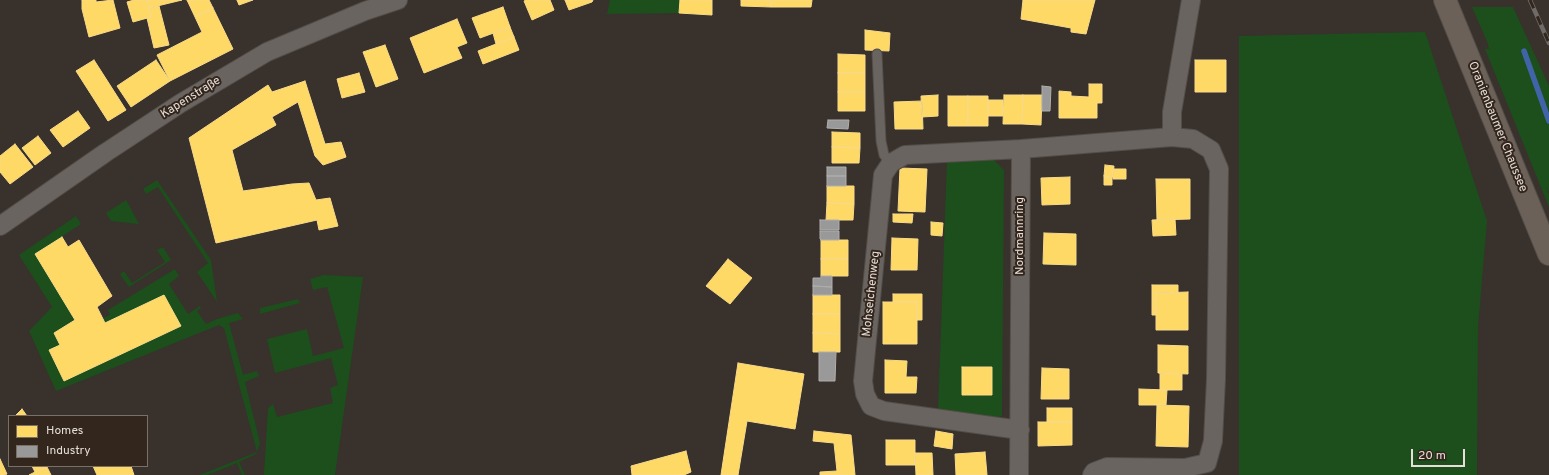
<!DOCTYPE html>
<html>
<head>
<meta charset="utf-8">
<style>
  body { margin:0 }
  #map { position:relative; width:1549px; height:475px; overflow:hidden; background:#38312c; font-family:Overpass,sans-serif }
  canvas { display:block }
  .legend { position:absolute; left:8px; top:415px; width:140px; height:52px; box-sizing:border-box; background:#33261d; border:1px solid #7b7068; margin:0; padding:5px 7px; list-style:none; font-size:12px; color:#e7ded8 }
  .legend li { display:flex; align-items:center; gap:8px; height:20px }
  .legend b { width:20px; border:1px solid #7b7068 }
  .scale { position:absolute; left:1411px; top:449px; width:54px; height:18px; box-sizing:border-box; border:2px solid #e7ded8; border-top:0; padding-left:5px; font-size:12px; line-height:14px; white-space:nowrap; color:#e7ded8; -webkit-text-stroke:3px #33261d; paint-order:stroke }
</style>
</head>
<body>
<div id="map">
<canvas width="1549" height="475"></canvas>
<ul class="legend">
<li><b style="height:11px;background:#ffd966"></b>Homes</li>
<li><b style="height:11px;background:#999"></b>Industry</li>
</ul>
<div class="scale">20 m</div>
</div>
<script>
const ctx = document.querySelector('canvas').getContext('2d');
ctx.lineJoin = 'round';
function fill(path, color) { ctx.fillStyle = color; ctx.fill(path, 'evenodd'); }
const poly = rows => new Path2D(rows.map(r => 'M' + r).join(''));
function trace(path, color, width, dash) { ctx.strokeStyle = color; ctx.lineWidth = width; ctx.lineCap = dash ? 'butt' : 'round'; ctx.setLineDash(dash || []); ctx.stroke(path); }
function label(font, color, halo, rows, align = 'center') {
  ctx.font = font + ' Overpass,sans-serif'; ctx.lineWidth = 4; ctx.setLineDash([]); ctx.textBaseline = 'middle'; ctx.strokeStyle = halo; ctx.fillStyle = color; for (const [text, x, y, turn = 0] of rows) {
    ctx.save(); ctx.translate(x, y); ctx.rotate((+turn || 0) * Math.PI / 180); ctx.textAlign = isNaN(turn) ? turn : align; if (halo) ctx.strokeText(text, 0, 0); ctx.fillText(text, 0, 0); ctx.restore();
  }
}
fill(poly([
  [610,0,680,0,679,13,607,14],
  [1472,7,1513,7,1549,86,1549,192,1546,187,1549,194,1549,207,1485,49,1489,49,1488,44],
  [1425,32,1487,221,1478,327,1477,475,1239,475,1239,36],
  [990,157,998,164,1004,170,1002,415,998,419,938,412,947,160],
  [157,180,211,260,217,302,197,272,208,263,158,187,146,194,143,189],
  [126,200,129,205,139,224,111,221,106,213],
  [76,216,81,224,35,254,75,320,54,333,60,345,49,350,64,381,181,326,105,323,103,318,110,315,108,310,175,269,179,276,169,284,188,314,200,306,201,308,197,311,206,324,217,319,238,313,243,319,229,323,243,375,257,371,259,376,245,382,260,443,257,452,256,454,239,462,245,475,242,475,237,463,207,475,200,475,257,452,224,328,219,325,56,391,29,331,52,307,19,255],
  [163,247,171,260,129,287,120,274,124,271,132,283,165,262,157,250],
  [324,275,363,277,335,475,264,475,268,408,273,404,277,417,333,403,330,388,338,385,331,358,275,373,267,339,307,329,313,356,344,348,327,287,313,290,310,279],
  [298,299,300,303,260,314,260,308]
]), '#1c4f1c');
const homes = poly([
  [82,0,96,0,96,2,113,0,120,28,89,37,82,9,82,0],
  [134,0,147,0,151,17,133,22,127,2,134,0],
  [147,0,182,0,149,8,147,0],
  [187,0,209,0,213,8,195,17,187,0],
  [237,0,253,0,239,5,237,0],
  [526,0,550,0,554,10,532,20,524,1,526,0],
  [565,0,593,0,592,2,569,10,565,0],
  [680,0,712,0,712,15,679,13,680,0],
  [741,0,771,0,771,7,741,6,741,0],
  [771,0,812,0,811,7,771,7,771,0],
  [1023,0,1095,0,1086,34,1071,32,1071,28,1021,19,1023,0],
  [159,6,169,45,154,48,147,18,151,17,149,8,159,6],
  [503,7,510,27,480,38,472,18,503,7],
  [213,8,233,49,170,81,157,55,202,32,195,17,213,8],
  [457,19,467,43,457,47,462,58,424,73,410,38,457,19],
  [510,27,514,37,496,44,493,33,510,27],
  [865,30,890,33,889,51,865,50,865,30],
  [514,37,519,50,483,64,478,51,514,37],
  [385,45,398,79,376,87,363,52,385,45],
  [838,54,865,55,865,73,838,73,838,54],
  [94,60,126,110,108,121,76,71,94,60],
  [156,60,170,81,131,107,117,86,156,60],
  [1195,60,1226,60,1226,92,1195,92,1195,60],
  [359,73,365,92,342,98,337,79,359,73],
  [838,73,865,73,865,92,838,92,838,73],
  [305,81,325,144,341,142,346,157,323,165,315,156,298,102,272,117,276,125,232,150,243,191,292,184,309,183,316,200,330,198,338,226,319,230,317,220,216,243,189,138,268,85,272,92,305,81],
  [1089,84,1102,84,1102,103,1097,103,1097,118,1059,118,1059,91,1071,92,1071,96,1089,97,1089,84],
  [838,92,865,92,865,111,838,111,838,92],
  [938,95,938,116,922,117,921,96,938,95],
  [1004,95,1023,95,1022,124,1003,124,1004,95],
  [1023,95,1042,95,1041,125,1022,124,1023,95],
  [948,96,968,96,968,126,948,126,948,96],
  [968,96,988,96,988,126,968,126,968,96],
  [988,100,1003,100,1003,116,988,116,988,100],
  [922,101,923,129,895,129,894,102,922,101],
  [78,111,90,128,63,147,50,130,78,111],
  [832,132,860,133,860,148,832,147,832,132],
  [38,136,51,153,35,165,22,148,38,136],
  [15,144,33,167,10,184,0,172,0,156,15,144],
  [832,147,860,148,859,163,832,163,832,147],
  [1105,165,1114,166,1113,177,1104,176,1105,165],
  [900,168,927,169,925,212,898,211,900,168],
  [1113,169,1126,169,1126,179,1113,179,1113,169],
  [1104,176,1112,177,1112,185,1104,185,1104,176],
  [1070,177,1070,204,1042,205,1041,178,1070,177],
  [1156,179,1190,179,1190,219,1157,220,1156,179],
  [827,186,854,186,854,204,827,203,827,186],
  [827,203,854,204,853,220,826,220,827,203],
  [893,214,913,214,912,223,893,222,893,214],
  [1175,219,1176,235,1153,236,1152,220,1175,219],
  [931,222,943,223,942,236,931,235,931,222],
  [1044,233,1076,234,1076,265,1043,264,1044,233],
  [62,237,68,247,79,240,112,296,97,307,105,323,164,295,181,326,64,381,49,350,60,345,54,333,75,320,35,254,62,237],
  [892,238,918,239,917,270,891,270,892,238],
  [821,240,848,240,848,259,821,259,821,240],
  [728,259,752,278,730,304,706,286,728,259],
  [821,259,848,259,848,276,821,276,821,259],
  [1152,285,1178,285,1178,293,1156,293,1156,315,1152,315,1152,285],
  [1188,292,1188,330,1156,330,1156,293,1188,292],
  [893,294,922,294,922,320,917,320,917,302,893,302,893,294],
  [813,295,840,295,840,314,813,314,813,295],
  [883,302,917,302,917,344,883,344,883,302],
  [813,314,840,314,840,334,813,333,813,314],
  [813,333,840,334,840,352,813,352,813,333],
  [1158,345,1188,346,1188,374,1158,373,1158,345],
  [885,360,907,361,906,377,917,377,916,393,885,393,885,360],
  [738,363,804,374,795,429,747,421,738,475,721,475,738,363],
  [962,367,992,367,992,395,962,395,962,367],
  [1042,368,1069,369,1069,399,1041,399,1042,368],
  [1160,373,1182,374,1182,390,1160,390,1160,373],
  [1139,389,1167,390,1166,405,1139,405,1139,389],
  [1157,405,1189,406,1188,447,1156,446,1157,405],
  [1047,408,1072,408,1072,422,1047,422,1047,408],
  [22,409,27,416,15,416,22,409],
  [1038,422,1072,422,1072,445,1038,446,1038,422],
  [814,431,851,435,855,475,820,475,820,472,837,471,834,443,813,441,814,431],
  [936,431,953,434,952,449,934,446,936,431],
  [886,440,915,440,915,465,886,465,886,440],
  [686,451,691,472,684,475,632,475,631,466,686,451],
  [985,452,987,475,956,475,955,454,985,452],
  [915,453,932,453,933,475,916,475,915,453],
  [0,459,7,474,5,475,0,475,0,459],
  [32,466,47,466,47,467,35,472,32,466],
  [93,466,131,466,134,475,97,475,93,466],
  [47,467,51,475,29,475,35,472,47,467]
]);
fill(homes, '#ffd966');
trace(homes, '#f8da88', 1);
const industry = poly([
  [1042,86,1051,87,1050,111,1042,111,1042,86],
  [828,120,849,120,848,129,827,128,828,120],
  [827,167,846,167,846,176,827,176,827,167],
  [827,176,846,176,846,186,827,186,827,176],
  [820,220,839,220,839,230,820,230,820,220],
  [820,231,839,231,839,240,821,240,820,239,820,231],
  [821,276,832,276,832,287,813,286,813,278,821,278,821,276],
  [813,286,832,287,832,295,813,295,813,286],
  [819,352,836,352,835,381,819,381,819,352]
]);
fill(industry, '#999');
trace(industry, '#b0aeac', 1);
trace(poly([
  [1524,51,1549,121]
]), '#4164a8', 5.5);
const lane = poly([
  [877,54,881,141,884,155,891,163]
]);
const street = poly([
  [1172,137,1172,112,1191,0],
  [0,226,105,153,181,103,267,52,365,11,398,0],
  [1020,430,884,411,871,406,865,394,863,381,883,175,891,163,905,155,1021,149],
  [1019,475,1021,149,1172,137,1193,139,1211,150,1219,169,1216,379,1213,441,1207,463,1185,468,1107,467,1094,472,1092,475]
]);
const primary = poly([
  [1445,0,1549,254]
]);
trace(lane, '#534d48', 11);
trace(street, '#534d48', 20);
trace(primary, '#534d48', 24);
trace(lane, '#6a6460', 9);
trace(street, '#6a6460', 18);
trace(primary, '#6b6158', 22);
const rail = poly([
  [1530,0,1549,43]
]);
trace(rail, '#6f6b68', 4.5);
trace(rail, '#33261d', 3, [9]);
label('12px', '#e7ded8', '#33261d', [
  ["Kapenstraße",191,98,-32],
  ["Oranienbaumer Chaussee",1497,127,68],
  ["Nordmannring",1021,236,-90],
  ["Mohseichenweg",872,294,-84]
]);
</script>
</body>
</html>
